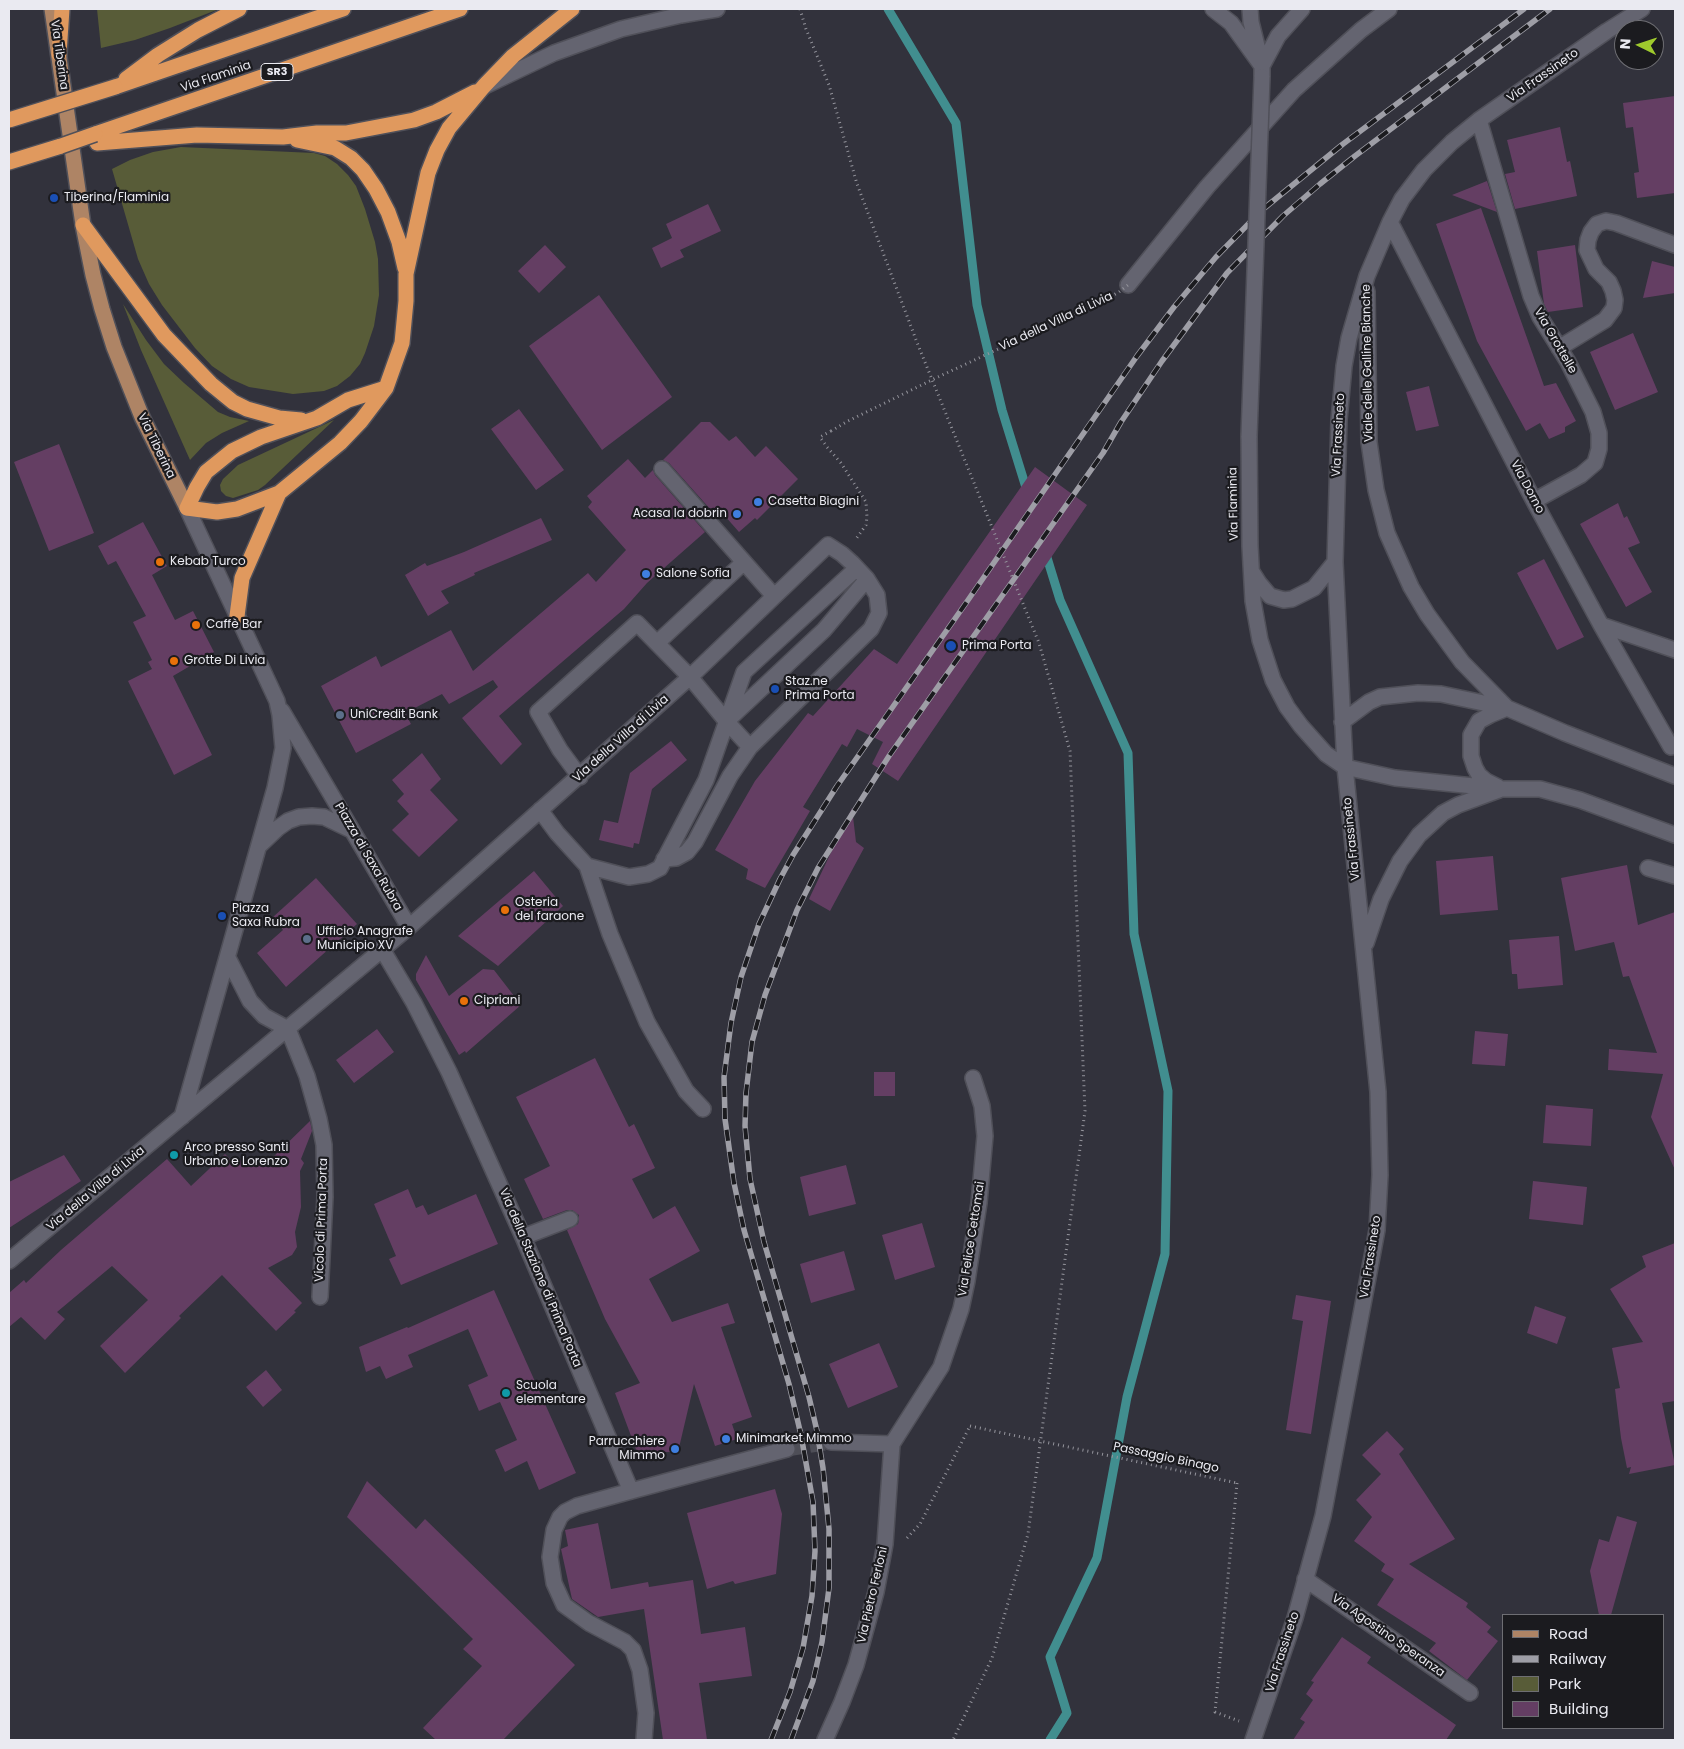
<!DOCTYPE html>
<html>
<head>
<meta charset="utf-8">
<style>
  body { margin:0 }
  #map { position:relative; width:1684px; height:1749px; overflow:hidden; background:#32323c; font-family:Poppins,sans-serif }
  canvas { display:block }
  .frame { position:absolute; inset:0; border:10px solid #eaeaf1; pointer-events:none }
  .legend { position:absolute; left:1502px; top:1614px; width:162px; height:115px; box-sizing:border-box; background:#1b1b1f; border:1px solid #6e6e73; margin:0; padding:6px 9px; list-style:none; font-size:15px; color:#eaeaf1 }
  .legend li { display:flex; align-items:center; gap:10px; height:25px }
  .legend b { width:25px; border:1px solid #6e6e73 }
  .north { position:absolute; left:1614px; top:20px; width:50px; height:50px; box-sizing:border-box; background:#1b1b1f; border:1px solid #6e6e73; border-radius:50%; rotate:274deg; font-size:14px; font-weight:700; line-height:20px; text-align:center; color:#eaeaf1 }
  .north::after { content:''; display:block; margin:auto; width:18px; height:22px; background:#9fca2d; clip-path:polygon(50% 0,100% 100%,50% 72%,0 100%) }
</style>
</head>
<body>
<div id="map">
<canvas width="1684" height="1749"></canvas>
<div class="frame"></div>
<ul class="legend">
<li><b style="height:6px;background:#ae8465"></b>Road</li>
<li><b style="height:6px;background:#9e9ea6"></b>Railway</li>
<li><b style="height:14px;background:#585c38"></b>Park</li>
<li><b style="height:14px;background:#643e63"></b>Building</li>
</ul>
<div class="north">N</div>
</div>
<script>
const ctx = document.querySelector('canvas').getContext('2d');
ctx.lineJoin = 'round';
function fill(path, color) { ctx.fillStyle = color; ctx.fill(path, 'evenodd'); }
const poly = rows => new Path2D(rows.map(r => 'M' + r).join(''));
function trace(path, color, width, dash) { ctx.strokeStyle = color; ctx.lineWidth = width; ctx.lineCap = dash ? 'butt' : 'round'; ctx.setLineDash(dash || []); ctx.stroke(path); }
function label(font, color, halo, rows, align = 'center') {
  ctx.font = font + ' Poppins,sans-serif'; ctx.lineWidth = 4.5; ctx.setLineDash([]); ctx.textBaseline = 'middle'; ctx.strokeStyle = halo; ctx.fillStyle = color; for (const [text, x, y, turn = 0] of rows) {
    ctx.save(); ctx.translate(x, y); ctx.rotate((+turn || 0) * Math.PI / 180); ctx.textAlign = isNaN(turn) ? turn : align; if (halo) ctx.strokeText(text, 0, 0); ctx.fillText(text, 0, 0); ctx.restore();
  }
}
fill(poly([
  [97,9,219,9,170,28,135,40,101,48],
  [181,147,314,153,325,156,337,164,348,175,356,186,365,209,375,242,378,259,379,295,374,326,365,353,360,364,350,376,337,386,324,391,293,394,249,387,231,379,212,366,195,348,162,305,149,284,138,259,112,169,130,160,153,152],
  [123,304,146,340,164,364,184,383,218,412,230,417,249,421,222,433,206,443,190,460,141,350],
  [334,420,265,485,258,490,233,498,226,496,221,491,220,485,223,479,238,465]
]), '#585c38');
trace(poly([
  [888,9,956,123,977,305,1002,410,1028,494],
  [1045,551,1060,600,1128,753,1134,934,1168,1091,1165,1254,1127,1397,1097,1558,1050,1657,1067,1713,1050,1740]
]), '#418e8f', 9);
fill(poly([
  [1675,96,1675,193,1637,198,1634,173,1639,172,1633,127,1626,128,1623,103],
  [1560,127,1567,162,1570,161,1577,196,1515,209,1505,174,1515,172,1507,140],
  [1487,181,1497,212,1452,195],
  [708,204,721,231,680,250,684,257,661,268,652,248,672,238,666,224],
  [1481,208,1544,386,1556,383,1576,421,1565,427,1565,432,1549,439,1540,423,1526,431,1477,341,1436,224],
  [545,245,566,267,539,293,518,271],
  [1575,245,1583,307,1548,312,1544,304,1537,251],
  [1652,261,1675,267,1675,293,1643,298],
  [599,295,672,397,602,450,529,346],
  [1633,333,1658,392,1615,410,1590,352],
  [1429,386,1439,426,1416,431,1406,392],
  [519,409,564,470,536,490,491,429],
  [701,422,710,422,729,441,736,436,755,457,766,446,798,479,757,520,755,518,739,532,724,515,719,519,669,463,663,460],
  [59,444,94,533,49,551,14,462],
  [628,459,645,478,653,470,655,475,705,532,647,583,624,609,499,716,522,744,501,765,462,718,498,687,493,680,449,704,442,694,405,713,411,724,356,753,321,686,376,656,381,667,451,630,473,671,588,573,596,582,626,550,588,507,592,502,587,496],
  [1035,467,1087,505,898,781,872,764,883,742,857,729,847,747,842,744,803,807,810,811,765,888,746,879,748,869,715,850,755,781,808,713,813,716,874,649,897,664],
  [1618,503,1624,518,1627,516,1640,543,1628,548,1652,592,1626,607,1580,524],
  [541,518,552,540,474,573,475,575,441,591,449,603,428,616,405,575,425,563,427,566,464,552],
  [143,522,167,566,152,575,175,620,193,611,214,652,173,676,212,755,174,775,128,681,152,669,148,662,152,660,133,622,146,616,116,561,108,565,98,546],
  [1544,559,1584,637,1557,650,1517,573],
  [671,741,687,760,652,789,639,844,634,843,633,848,599,840,604,820,618,823,630,773],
  [422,753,441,779,430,790,458,820,419,857,392,830,409,814,397,801,404,794,392,780],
  [852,808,856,842,864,848,830,911,809,899],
  [1493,856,1498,910,1440,915,1436,861],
  [1627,865,1638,925,1675,912,1675,1170,1651,1117,1663,1074,1608,1070,1609,1049,1657,1053,1629,976,1623,977,1614,942,1575,951,1561,878],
  [534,871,563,906,498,966,458,936],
  [316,878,357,924,286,987,257,953,283,930,273,917],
  [1559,936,1563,985,1518,989,1517,974,1512,974,1509,940],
  [426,955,449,996,483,969,494,970,521,1005,466,1053,465,1051,459,1055,416,980,416,974],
  [377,1029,394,1052,354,1083,336,1060],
  [1475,1031,1508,1034,1505,1066,1472,1064],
  [595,1058,629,1127,634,1124,655,1168,632,1179,653,1219,675,1206,700,1251,649,1279,672,1322,728,1303,735,1323,721,1327,752,1417,732,1424,737,1439,715,1446,694,1384,678,1452,637,1452,615,1393,640,1383,605,1319,567,1230,578,1224,579,1220,579,1215,572,1210,567,1210,543,1219,524,1179,550,1166,516,1097],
  [874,1072,895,1072,895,1096,874,1096],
  [1546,1105,1593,1109,1591,1146,1543,1143],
  [310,1121,312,1131,301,1159,304,1163,300,1171,301,1207,295,1232,297,1247,292,1255,268,1268,302,1303,294,1311,296,1312,276,1331,222,1275,179,1316,181,1318,125,1373,100,1346,148,1300,112,1266,57,1312,65,1319,45,1340,21,1317,9,1327,9,1293,24,1280,26,1283,61,1250,167,1159,191,1186,225,1154,232,1161,248,1160,268,1162],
  [64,1155,81,1181,9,1228,9,1182],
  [846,1165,856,1204,809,1216,800,1177],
  [1533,1181,1587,1187,1583,1225,1529,1219],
  [408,1189,416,1208,423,1205,428,1215,476,1194,498,1244,401,1285,389,1259,396,1256,374,1204],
  [922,1223,935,1267,895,1280,882,1235],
  [1675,1243,1675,1401,1662,1403,1675,1465,1629,1474,1631,1467,1627,1468,1621,1438,1615,1389,1620,1388,1612,1348,1643,1342,1610,1289,1646,1267,1642,1256],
  [844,1251,855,1290,811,1303,800,1264],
  [494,1290,576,1473,539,1490,527,1461,505,1472,495,1450,517,1440,500,1402,479,1411,468,1385,488,1376,468,1329,408,1355,413,1367,386,1379,380,1366,366,1372,359,1347,407,1327,408,1328],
  [1296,1295,1331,1301,1311,1434,1286,1430,1303,1321,1292,1319],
  [1535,1306,1566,1317,1557,1344,1527,1333],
  [879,1343,898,1387,848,1408,829,1364],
  [266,1370,282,1390,263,1407,246,1387],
  [1387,1431,1404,1449,1399,1454,1455,1539,1409,1564,1468,1603,1466,1607,1491,1627,1487,1632,1498,1641,1467,1680,1429,1651,1436,1643,1377,1605,1394,1579,1381,1571,1385,1564,1354,1541,1372,1517,1356,1500,1381,1474,1362,1455],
  [367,1481,416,1529,425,1519,575,1665,503,1740,436,1740,423,1728,482,1666,463,1649,473,1639,347,1517],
  [775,1489,782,1514,776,1574,735,1584,733,1581,707,1589,687,1513],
  [1617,1516,1637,1522,1611,1615,1599,1615,1590,1571,1599,1539,1609,1542],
  [598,1523,611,1589,648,1582,649,1587,693,1580,701,1634,745,1627,752,1676,699,1683,707,1740,663,1740,644,1609,598,1617,572,1599,561,1549,568,1546,565,1530],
  [1342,1637,1371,1657,1367,1663,1456,1725,1446,1740,1293,1740,1305,1722,1300,1719,1313,1700,1306,1694,1314,1682,1311,1681]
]), '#643e63');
trace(poly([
  [787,1449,831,1442]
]), '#4e4e57', 15, [15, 8]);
const minor = poly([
  [1213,9,1231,23,1262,66],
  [1250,9,1251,22,1259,54],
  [1262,77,1262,66,1278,36,1302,9],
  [485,86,554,53,621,29,681,15,717,9],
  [1479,120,1531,296,1540,317,1568,362,1593,412,1599,433,1599,449,1595,463,1581,475,1534,501],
  [1390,222,1534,501,1601,625,1671,747],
  [1128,285,1207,187,1294,90,1361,30,1389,9],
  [1367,291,1369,442,1376,490,1387,533,1411,587,1427,614,1462,662,1507,708],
  [1559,348,1605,320,1614,308,1615,300,1613,291,1609,282,1596,269,1587,250,1588,240,1591,232,1597,224,1606,221,1616,223,1675,245],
  [1249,436,1250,546,1253,601,1260,640,1273,680,1287,707,1301,726,1326,754,1345,767,1395,778,1503,789,1540,789,1580,800,1675,835],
  [662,469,774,596],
  [1252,572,1259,583,1270,596,1284,600,1292,599,1314,588,1335,562],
  [1601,625,1675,650],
  [657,643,744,562],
  [282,711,409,927],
  [729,719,824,630,867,579],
  [1342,722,1369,702,1380,697,1418,693,1441,694,1507,708,1565,733,1675,776],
  [580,777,560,750,538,712,637,623,690,677,727,722,750,747],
  [1498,787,1486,781,1479,775,1475,768,1471,756,1471,735,1479,721,1490,715,1507,708],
  [540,810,557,833,587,866,629,877,648,874,660,868,706,780,744,672,857,568],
  [260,845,278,828,288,821,299,817,312,816,324,817,351,830],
  [587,866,610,934,647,1022,686,1091,703,1109],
  [1648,868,1675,876],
  [1366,943,1381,899,1400,861,1419,835,1443,813,1458,805,1499,790],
  [382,949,414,1003,449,1072,523,1237,631,1491,577,1506,565,1512,560,1517,554,1530,550,1557,554,1583,564,1605,589,1623,625,1642,633,1650,640,1670,646,1713,644,1740],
  [228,958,250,1001,264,1016,288,1029],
  [288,1029,307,1076,319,1119,324,1145,325,1197,320,1297],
  [182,1117,275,788,283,748,280,715,277,701,187,508],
  [523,1237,570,1219],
  [9,1261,409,927,690,677,828,545,842,554,852,563,867,579,877,595,879,613,871,629,750,747,730,776,695,842,687,852,676,858,664,859],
  [831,1442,892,1444],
  [631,1491,787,1449],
  [1305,1579,1470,1693],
  [825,1740,842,1702,856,1665,876,1592,885,1544,892,1444,941,1367,961,1309,967,1281,979,1203,985,1136,982,1106,973,1078],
  [1253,1740,1295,1618,1323,1516,1377,1230,1380,1175,1378,1092,1345,767,1335,562,1339,420,1344,366,1349,338,1367,276,1390,222,1402,199,1424,170,1452,142,1479,120,1607,31,1642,9]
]);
const major = poly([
  [52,9,83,225,93,275,102,309,114,347,142,417,187,508]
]);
const highway = poly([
  [59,54,62,9],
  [126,79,158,55,198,30,239,9],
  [115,87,343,9],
  [95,134,460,9],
  [297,140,335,148,351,158,363,170,376,189,388,212,399,242,405,268],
  [97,143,197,135,283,137,317,133,346,133,414,120,436,112,475,92],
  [9,162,61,146],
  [83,225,164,335,211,384,233,402,247,409,279,418,301,420],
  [386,388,348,400,317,418,261,437,232,451,206,472,197,487,187,508,217,512,237,509,279,493,340,443,361,421,386,388,402,343,406,301,406,274,428,173,437,150,449,128,484,86,513,56,572,9],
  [237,616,242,578,279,493]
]);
trace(minor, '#505059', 18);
trace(major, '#505059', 18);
trace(highway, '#505059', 18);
trace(poly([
  [800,9,806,29,829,85,857,184,918,345,1039,643,1070,751,1085,1111,1028,1534,992,1658,953,1740],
  [831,431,820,437,827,447,841,463,866,502,867,517,866,525,856,539],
  [1237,1483,1215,1712,1239,1721],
  [907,1538,920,1524,970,1426]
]), '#95959d', 3, [1, 4]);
trace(minor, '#646470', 15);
trace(major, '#ae8465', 15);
trace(highway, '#e0995e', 15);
const rail = poly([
  [771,1740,790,1692,803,1648,812,1596,815,1551,813,1502,801,1435,789,1384,744,1230,734,1183,725,1119,724,1077,731,1023,741,977,759,924,780,879,793,855,837,786,966,603,1137,356,1174,307,1216,257,1262,210,1343,144,1524,9],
  [791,1740,813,1681,822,1642,829,1588,829,1529,823,1468,817,1431,809,1397,764,1242,750,1179,745,1126,746,1093,752,1042,765,995,797,910,818,868,889,756,1103,453,1121,422,1162,361,1227,273,1283,216,1320,184,1355,156,1550,9]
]);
trace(rail, '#9e9ea6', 5.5);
trace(rail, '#1b1b1f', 4, [11]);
const minorBridge = poly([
  [1249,436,1262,77]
]);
const highwayBridge = poly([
  [9,120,115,87],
  [61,146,95,134]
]);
trace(minorBridge, '#505059', 18, []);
trace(highwayBridge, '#505059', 18, []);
trace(poly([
  [831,431,848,421,938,377,1108,298,1119,292,1128,285],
  [970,1426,1237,1483]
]), '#95959d', 3, [1, 4]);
trace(minorBridge, '#646470', 15);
trace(highwayBridge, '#e0995e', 15);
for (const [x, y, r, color] of [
  [54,198,5,"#1a4fb4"],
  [758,502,5,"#3f7fe0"],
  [737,514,5,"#3f7fe0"],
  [160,562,5,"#e8710a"],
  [646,574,5,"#3f7fe0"],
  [196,625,5,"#e8710a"],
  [951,646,6,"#1a4fb4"],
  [174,661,5,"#e8710a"],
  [775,689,5,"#1a4fb4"],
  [340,715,5,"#5c6f8a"],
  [505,910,5,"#e8710a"],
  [222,916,5,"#1a4fb4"],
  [307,939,5,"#5c6f8a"],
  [464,1001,5,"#e8710a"],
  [174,1155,5,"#0f9aa8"],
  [506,1393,5,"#0f9aa8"],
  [726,1439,5,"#3f7fe0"],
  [675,1449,5,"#3f7fe0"]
]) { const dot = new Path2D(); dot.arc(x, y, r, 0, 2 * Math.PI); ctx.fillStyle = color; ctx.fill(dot); trace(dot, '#1b1b1f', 2); }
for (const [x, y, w] of [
  [277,72,32]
]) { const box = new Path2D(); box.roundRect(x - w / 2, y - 8.5, w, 17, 4); ctx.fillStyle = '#1b1b1f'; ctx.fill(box); trace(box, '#eaeaf1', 1); }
label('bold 11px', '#eaeaf1', null, [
  ["SR3",277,72]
]);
label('12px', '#eaeaf1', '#1b1b1f', [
  ["Via Tiberina",59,55,82],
  ["Via Frassineto",1543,76,-35],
  ["Via Flaminia",216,77,-19],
  ["Via della Villa di Livia",1056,322,-25],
  ["Via Grottelle",1555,341,60],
  ["Viale delle Galline Bianche",1368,363,-91],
  ["Via Frassineto",1339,435,-87],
  ["Via Tiberina",156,446,64],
  ["Via Dorno",1527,487,62],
  ["Via Flaminia",1234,504,-91],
  ["Via della Villa di Livia",621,739,-42],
  ["Via Frassineto",1352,839,-96],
  ["Piazza di Saxa Rubra",368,857,60],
  ["Via della Villa di Livia",96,1189,-40],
  ["Vicolo di Prima Porta",322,1220,-88],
  ["Via Felice Cettomai",972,1239,-81],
  ["Via Frassineto",1371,1257,-81],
  ["Via della Stazione di Prima Porta",540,1278,67],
  ["Passaggio Binago",1166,1458,12],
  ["Via Pietro Ferloni",873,1595,-77],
  ["Via Agostino Speranza",1388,1636,35],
  ["Via Frassineto",1283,1652,-72]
]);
label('12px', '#eaeaf1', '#1b1b1f', [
  ["Tiberina/Flaminia",64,198],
  ["Casetta Biagini",768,502],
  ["Acasa la dobrin",727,514,"right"],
  ["Kebab Turco",170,562],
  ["Salone Sofia",656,574],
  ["Caffè Bar",206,625],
  ["Prima Porta",962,646],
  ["Grotte Di Livia",184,661],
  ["Staz.ne",785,682],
  ["Prima Porta",785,696],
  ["UniCredit Bank",350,715],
  ["Osteria",515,903],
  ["del faraone",515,917],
  ["Piazza",232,909],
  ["Saxa Rubra",232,923],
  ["Ufficio Anagrafe",317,932],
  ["Municipio XV",317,946],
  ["Cipriani",474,1001],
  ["Arco presso Santi",184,1148],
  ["Urbano e Lorenzo",184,1162],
  ["Scuola",516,1386],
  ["elementare",516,1400],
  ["Minimarket Mimmo",736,1439],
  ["Parrucchiere",665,1442,"right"],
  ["Mimmo",665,1456,"right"]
], 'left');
</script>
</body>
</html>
